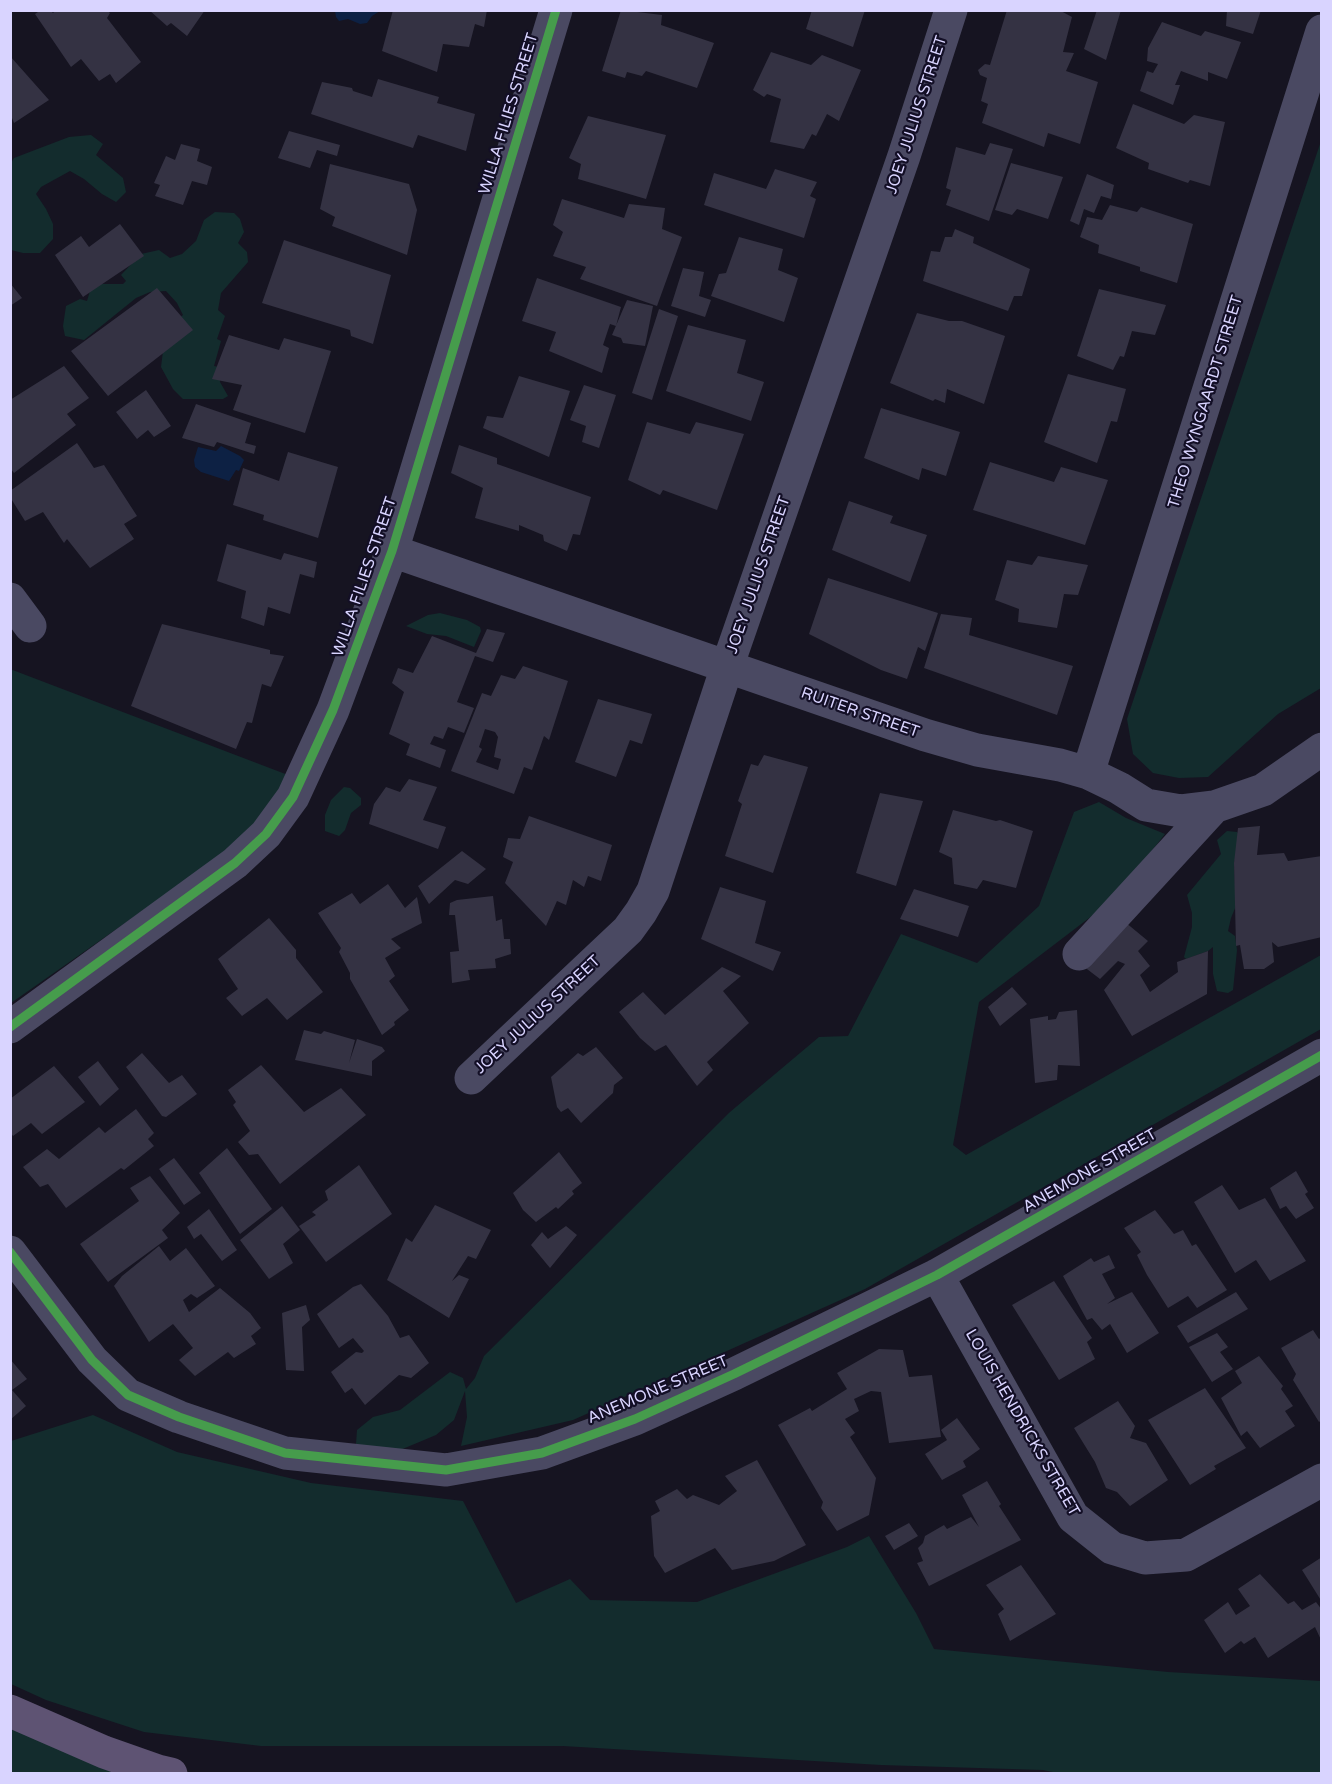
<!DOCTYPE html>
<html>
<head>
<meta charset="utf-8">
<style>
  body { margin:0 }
  #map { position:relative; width:1332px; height:1784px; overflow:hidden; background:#161421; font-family:"Varela Round",sans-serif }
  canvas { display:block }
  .frame { position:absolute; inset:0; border:12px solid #d9d4ff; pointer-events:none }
</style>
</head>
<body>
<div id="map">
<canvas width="1332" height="1784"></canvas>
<div class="frame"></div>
</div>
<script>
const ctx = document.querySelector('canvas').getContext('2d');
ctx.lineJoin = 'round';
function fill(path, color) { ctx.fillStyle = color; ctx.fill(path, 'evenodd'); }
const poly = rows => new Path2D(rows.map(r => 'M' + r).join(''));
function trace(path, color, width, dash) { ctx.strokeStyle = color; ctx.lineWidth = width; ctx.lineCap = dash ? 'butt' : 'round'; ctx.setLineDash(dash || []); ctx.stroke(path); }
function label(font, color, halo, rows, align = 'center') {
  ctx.font = font + ' "Varela Round",sans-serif'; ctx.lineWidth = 4.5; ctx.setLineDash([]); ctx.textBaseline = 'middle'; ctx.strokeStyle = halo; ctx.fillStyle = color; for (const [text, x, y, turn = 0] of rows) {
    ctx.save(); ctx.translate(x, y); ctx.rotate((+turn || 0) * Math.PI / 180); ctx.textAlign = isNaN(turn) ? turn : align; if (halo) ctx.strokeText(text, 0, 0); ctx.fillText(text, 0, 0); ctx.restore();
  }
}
fill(poly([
  [91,135,103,144,96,155,123,178,126,192,116,202,102,194,84,179,70,171,41,187,36,194,46,209,53,224,53,239,40,253,23,253,11,250,11,163,14,158,69,137],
  [1321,141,1321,688,1278,714,1208,777,1179,778,1153,773,1133,754,1127,719],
  [215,212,234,213,240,219,244,232,238,243,247,252,248,262,221,293,218,310,225,316,217,339,221,341,214,366,219,367,220,382,228,396,223,399,183,399,173,389,161,367,165,335,173,323,183,315,177,303,166,291,150,292,136,298,84,340,65,336,63,326,66,306,80,299,87,301,90,291,98,284,123,284,126,281,121,275,141,254,159,250,170,258,182,254,196,241,204,220],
  [440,613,467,620,480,627,481,631,474,647,446,636,427,634,406,626,428,615],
  [10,669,288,775,273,805,225,853,11,1003],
  [344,787,350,788,361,798,361,805,351,813,345,830,339,836,325,831,325,815,331,800],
  [1099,802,1126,818,1165,834,1114,899,979,1002,953,1145,966,1155,1321,955,1321,1029,865,1289,573,1420,461,1446,467,1417,465,1391,454,1420,436,1435,393,1453,356,1444,357,1430,373,1417,400,1410,450,1372,463,1378,466,1389,475,1378,484,1356,730,1112,819,1037,848,1036,901,934,977,963,1039,906,1074,812],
  [1227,831,1237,832,1243,838,1234,863,1236,906,1231,918,1228,931,1235,936,1237,950,1233,990,1228,993,1217,991,1213,974,1213,947,1208,951,1186,959,1184,957,1192,927,1192,913,1187,895,1221,854,1217,840],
  [93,1415,177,1452,311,1483,463,1501,516,1603,570,1579,590,1600,697,1602,847,1547,869,1536,916,1613,934,1649,1168,1672,1321,1681,1321,1773,1063,1774,1043,1770,881,1765,563,1746,261,1746,144,1732,46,1700,11,1684,11,1441],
  [10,1728,136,1773,11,1773]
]), '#132c2d');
fill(poly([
  [335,11,335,10,380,11,372,16,367,23,360,24,348,19,339,21,336,17],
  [221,446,240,456,244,460,239,471,236,470,229,481,201,472,195,467,194,460,198,447,216,451]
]), '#0d2144');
fill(poly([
  [41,10,50,10,53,13,56,10,107,10,110,13,107,18,141,62,116,83,110,74,99,81,81,59,71,67,35,14],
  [149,10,205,10,187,36,171,23,167,26],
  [393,10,487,10,484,27,475,24,469,47,443,44,437,72,382,51],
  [621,10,662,15,661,25,714,43,697,88,646,71,642,76,627,72,625,78,602,71],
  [812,10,865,10,853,47,806,29],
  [1007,10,1059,10,1072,17,1063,52,1074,53,1066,71,1098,82,1080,144,1048,133,1044,147,982,123,988,104,981,101,987,78,980,75,978,70,985,64,990,65],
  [1097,10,1121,10,1106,60,1084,49],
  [1227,10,1261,10,1253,34,1226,26],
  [1162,22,1201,36,1205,31,1241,42,1227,79,1208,72,1208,81,1181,71,1175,85,1180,85,1173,105,1140,91,1147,71,1153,73,1158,64,1147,61,1148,48],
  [771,52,811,65,822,55,861,70,839,121,827,114,816,136,812,134,804,149,770,142,781,99,767,94,764,97,753,90],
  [10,56,49,100,14,123,10,113],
  [378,79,439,97,437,103,475,114,466,151,418,135,413,148,311,114,322,82,352,88,353,91,372,97],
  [1133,104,1184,124,1194,115,1225,122,1210,186,1190,180,1188,183,1148,169,1149,163,1116,148],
  [588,116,666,135,646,199,578,179,581,164,569,158],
  [289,131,340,145,337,156,317,150,310,168,278,158],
  [990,143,1013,149,989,221,946,205,951,190,946,188,956,147,985,155],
  [181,144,200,149,197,161,212,167,207,185,192,181,183,205,155,196,160,185,154,183,166,156,175,160],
  [1011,163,1063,177,1048,219,1017,209,1012,215,995,210],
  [330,164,409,184,417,210,407,255,332,226,335,217,320,209],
  [775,169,817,182,810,196,816,199,804,238,704,205,714,173,766,189],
  [1087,174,1114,185,1111,199,1101,196,1094,213,1084,209,1079,225,1070,221],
  [562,199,624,218,629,204,665,208,662,229,682,237,657,306,580,279,586,267,553,256,563,232,553,225],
  [1110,205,1137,212,1141,207,1193,224,1177,283,1140,271,1140,267,1098,253,1099,245,1080,237,1087,217,1102,220],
  [120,224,144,256,83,297,55,255,81,236,89,247],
  [955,229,974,237,973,243,1030,269,1022,296,1014,296,1008,311,923,281,931,251,940,252,945,237,952,237],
  [739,237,783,249,778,270,798,278,784,322,711,296,719,274,726,273],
  [284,240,391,275,373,344,351,336,350,330,262,303],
  [683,268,704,272,699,296,711,300,705,317,671,306],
  [537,278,621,307,616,326,610,324,603,345,609,348,602,373,549,351,556,332,522,321],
  [10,283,22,298,10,306],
  [157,288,193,330,108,396,71,351],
  [1099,289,1166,305,1155,335,1132,331,1124,357,1120,356,1113,370,1077,356],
  [627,300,653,306,645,346,623,343,621,338,612,335],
  [659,309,678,316,652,400,632,393],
  [917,313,949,321,962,321,1005,336,984,404,947,389,945,403,935,399,933,401,890,383],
  [688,325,746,340,737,373,764,382,751,421,666,391],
  [229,335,279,350,284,338,331,351,305,433,233,410,242,385,212,379],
  [64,366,89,398,67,414,76,425,14,473,10,468,10,400],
  [1068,374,1126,389,1117,422,1111,421,1097,463,1044,442],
  [519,376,570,391,549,457,483,428,487,416,503,418],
  [584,385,616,395,599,448,582,442,586,426,570,420],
  [146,390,171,426,154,437,148,430,137,439,116,412],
  [196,404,251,423,245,443,256,446,254,454,217,442,214,447,182,438],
  [881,408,960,432,946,476,922,468,919,480,864,458],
  [647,422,690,434,696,422,744,434,717,510,663,490,660,495,628,480],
  [77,443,94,468,104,465,137,516,124,524,134,539,90,568,67,539,64,543,43,512,25,521,10,497,10,491],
  [459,445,497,458,497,464,591,497,580,535,573,534,567,551,544,541,543,535,519,525,519,531,475,518,483,488,451,473],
  [288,452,338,467,318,538,263,520,264,515,233,505,243,468,279,481],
  [990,462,1054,482,1061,467,1108,480,1085,545,973,510],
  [849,501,893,516,890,523,927,535,910,582,832,550],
  [227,544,281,560,284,553,317,562,314,578,300,574,290,614,268,607,264,626,241,618,246,591,217,581],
  [1038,556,1088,565,1078,595,1064,594,1057,628,1018,622,1019,609,995,600,1007,560,1032,565],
  [828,578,938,613,925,651,918,647,907,679,881,670,809,634],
  [941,614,972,618,969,635,1073,666,1057,715,924,668],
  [162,624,270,650,270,654,284,656,271,687,262,684,252,723,247,722,236,749,131,706],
  [487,629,505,633,493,662,475,656,457,702,474,708,464,733,448,727,443,739,434,736,430,744,446,750,440,768,406,755,410,744,389,734,404,692,392,683,398,668,413,673,432,636,476,653],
  [523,666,568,681,549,740,544,736,532,770,524,767,514,794,451,771,482,693,491,696,501,675,515,679],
  [485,729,495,732,498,737,494,757,501,759,498,770,476,762,482,749,479,747],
  [598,699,652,714,642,744,630,740,616,777,575,762],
  [764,755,808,767,773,873,725,856,742,804,738,801,751,764,758,766],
  [409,779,437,787,423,820,446,827,438,849,369,824,374,804,386,787,400,792],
  [880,793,923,801,896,886,856,873],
  [953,810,996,821,1000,820,1033,831,1016,888,983,880,977,889,954,884,952,858,939,852],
  [529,816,612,845,601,881,588,876,584,887,573,880,566,905,557,901,546,926,505,883,513,862,503,857,508,838,520,839],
  [1260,826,1257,855,1284,853,1288,861,1322,856,1322,918,1320,918,1322,937,1278,947,1272,942,1274,962,1264,969,1244,969,1240,945,1236,946,1234,863,1238,828],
  [462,851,486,869,468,884,455,880,429,904,418,886],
  [388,884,405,908,417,897,422,923,391,939,401,948,385,958,395,976,389,981,409,1010,394,1022,395,1025,382,1035,350,979,350,973,339,952,341,948,318,913,352,893,360,904],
  [720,887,766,901,755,943,781,952,773,971,701,939],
  [914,889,969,906,958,937,900,919],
  [493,896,496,921,502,919,504,939,510,939,511,954,495,959,496,968,468,970,470,980,452,983,450,952,459,951,455,915,449,915,450,903,457,900],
  [269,918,296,950,296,958,323,992,287,1020,267,998,242,1016,226,998,238,989,218,959],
  [1125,922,1148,941,1138,951,1150,966,1140,975,1150,992,1178,972,1177,962,1208,951,1207,994,1132,1036,1104,990,1125,964,1118,961,1100,979,1083,966],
  [722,967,741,976,723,991,749,1023,707,1062,713,1070,697,1086,666,1045,655,1051,640,1038,619,1012,643,992,665,1015],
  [1012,987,1027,1004,1000,1026,988,1007],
  [1077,1010,1080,1066,1058,1065,1057,1080,1035,1083,1030,1019,1048,1016,1048,1020,1056,1019,1059,1012],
  [304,1030,321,1034,324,1031,355,1040,349,1063,357,1039,382,1047,385,1051,372,1061,372,1076,295,1060],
  [596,1047,623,1078,614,1085,613,1093,581,1123,568,1108,561,1112,557,1107,551,1077,578,1053,583,1056],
  [142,1053,169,1083,182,1075,197,1094,166,1117,162,1116,126,1067],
  [98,1061,119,1089,100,1106,78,1077],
  [261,1065,304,1112,341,1088,366,1115,280,1184,258,1154,249,1155,238,1142,250,1131,233,1105,236,1102,228,1090],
  [54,1066,85,1102,42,1134,31,1123,13,1136,10,1132,10,1099],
  [136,1109,154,1133,148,1139,154,1146,124,1170,121,1168,66,1208,48,1184,40,1187,23,1167,47,1149,59,1159,99,1127,105,1133],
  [227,1148,272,1209,240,1234,199,1173],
  [559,1152,582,1183,572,1191,574,1194,558,1209,556,1207,536,1222,523,1210,513,1193],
  [174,1158,201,1193,184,1205,159,1169],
  [359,1165,392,1214,326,1262,299,1226,316,1215,312,1212,328,1200,325,1191],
  [1296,1171,1308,1192,1305,1194,1314,1208,1296,1219,1286,1206,1280,1209,1270,1188],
  [150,1176,180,1213,162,1230,168,1238,108,1282,80,1244,139,1201,130,1188],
  [1222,1185,1239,1210,1265,1198,1306,1261,1270,1281,1256,1260,1235,1273,1194,1202],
  [435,1205,491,1230,476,1259,468,1256,452,1281,459,1275,469,1279,449,1318,387,1280,406,1238,412,1242],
  [282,1206,300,1230,283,1244,293,1263,269,1279,240,1240],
  [209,1209,237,1250,222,1261,201,1234,194,1239,187,1227],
  [1155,1210,1174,1234,1183,1230,1192,1246,1196,1244,1227,1290,1197,1308,1188,1296,1168,1308,1147,1275,1137,1255,1141,1252,1124,1228],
  [566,1226,577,1235,550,1268,531,1245,542,1232,548,1239],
  [159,1246,170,1261,186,1248,215,1286,197,1298,191,1294,183,1300,189,1312,220,1288,250,1313,261,1328,251,1336,256,1344,234,1358,228,1352,195,1376,179,1360,193,1348,173,1324,149,1342,114,1286,122,1276],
  [1109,1255,1115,1268,1102,1274,1115,1298,1107,1304,1132,1292,1159,1333,1127,1353,1110,1324,1102,1330,1092,1318,1087,1320,1063,1276,1091,1258,1094,1262],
  [1054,1281,1092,1338,1087,1342,1095,1359,1059,1380,1012,1305],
  [361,1284,388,1316,400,1338,409,1335,429,1363,411,1378,399,1375,365,1405,352,1388,345,1393,331,1372,356,1352,362,1353,364,1351,353,1338,339,1348,317,1314,353,1287],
  [1236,1292,1248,1309,1188,1343,1177,1326],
  [306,1305,310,1320,302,1327,304,1371,286,1370,282,1313],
  [1313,1330,1319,1339,1322,1337,1322,1420,1319,1422,1293,1380,1296,1374,1281,1348],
  [1217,1333,1228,1347,1220,1352,1233,1369,1212,1382,1189,1347],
  [879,1349,903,1350,909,1377,932,1375,941,1437,889,1443,881,1392,871,1391,854,1399,859,1411,845,1419,855,1433,850,1437,876,1478,869,1515,837,1531,821,1508,823,1502,778,1425,810,1408,812,1411,847,1389,837,1373],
  [1259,1356,1283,1386,1281,1389,1293,1406,1285,1411,1295,1426,1260,1448,1247,1431,1241,1436,1221,1398,1242,1383,1235,1371],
  [10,1359,27,1379,12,1390,26,1406,10,1420],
  [1205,1388,1246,1448,1214,1466,1216,1469,1190,1485,1148,1420],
  [1118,1401,1135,1426,1130,1438,1146,1443,1168,1480,1130,1506,1117,1492,1106,1488,1095,1462,1074,1428],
  [957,1418,980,1449,963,1461,966,1467,942,1480,925,1454,947,1440,941,1430],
  [757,1460,806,1545,774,1561,732,1570,715,1548,665,1573,654,1556,651,1516,660,1511,655,1501,677,1489,687,1499,693,1495,719,1505,737,1491,725,1476],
  [987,1481,1001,1504,999,1506,1021,1540,929,1586,917,1563,923,1561,918,1548,923,1543,925,1536,944,1525,947,1529,971,1517,979,1527,962,1495],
  [909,1523,918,1536,894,1550,885,1536],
  [1322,1557,1322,1602,1302,1570],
  [1021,1565,1056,1614,1010,1641,998,1614,1004,1609,986,1585],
  [1260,1574,1288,1604,1294,1601,1302,1610,1316,1602,1322,1610,1322,1642,1315,1627,1268,1658,1255,1637,1244,1644,1241,1641,1225,1653,1204,1620,1228,1602,1236,1615,1250,1606,1238,1589]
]), '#343243');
trace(poly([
  [392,551,925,735,977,750,1060,765,1088,773,1119,788,1146,805,1181,811,1214,807,1263,790,1322,749],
  [10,599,30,626],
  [1088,773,1322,31],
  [1079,954,1214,807],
  [10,1027,235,863,266,834,293,797,333,710,392,551,556,10],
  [471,1078,628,930,641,912,653,891,727,667,904,156,951,10],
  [10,1252,92,1360,128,1395,179,1417,285,1453,446,1470,542,1453,635,1419,734,1374,937,1275,1322,1055],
  [937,1275,1073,1517,1112,1548,1145,1558,1186,1555,1322,1480]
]), '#4a4962', 33);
trace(poly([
  [10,1711,104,1752,158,1771,171,1774]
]), '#5e5373', 33);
trace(poly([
  [10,1027,235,863,266,834,293,797,333,710,392,551,556,10],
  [10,1252,92,1360,128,1395,179,1417,285,1453,446,1470,542,1453,635,1419,734,1374,937,1275,1322,1055]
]), '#469c4c', 9);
label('16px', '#d9d4ff', '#130f26', [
  ["WILLA FILIES STREET",509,114,-73],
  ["JOEY JULIUS STREET",917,115,-72],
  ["THEO WYNGAARDT STREET",1206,402,-73],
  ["JOEY JULIUS STREET",759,575,-71],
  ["WILLA FILIES STREET",365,577,-71],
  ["RUITER STREET",860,713,19],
  ["JOEY JULIUS STREET",538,1015,-43],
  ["ANEMONE STREET",1090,1171,-30],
  ["ANEMONE STREET",658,1390,-23],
  ["LOUIS HENDRICKS STREET",1022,1423,60]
]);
</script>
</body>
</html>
